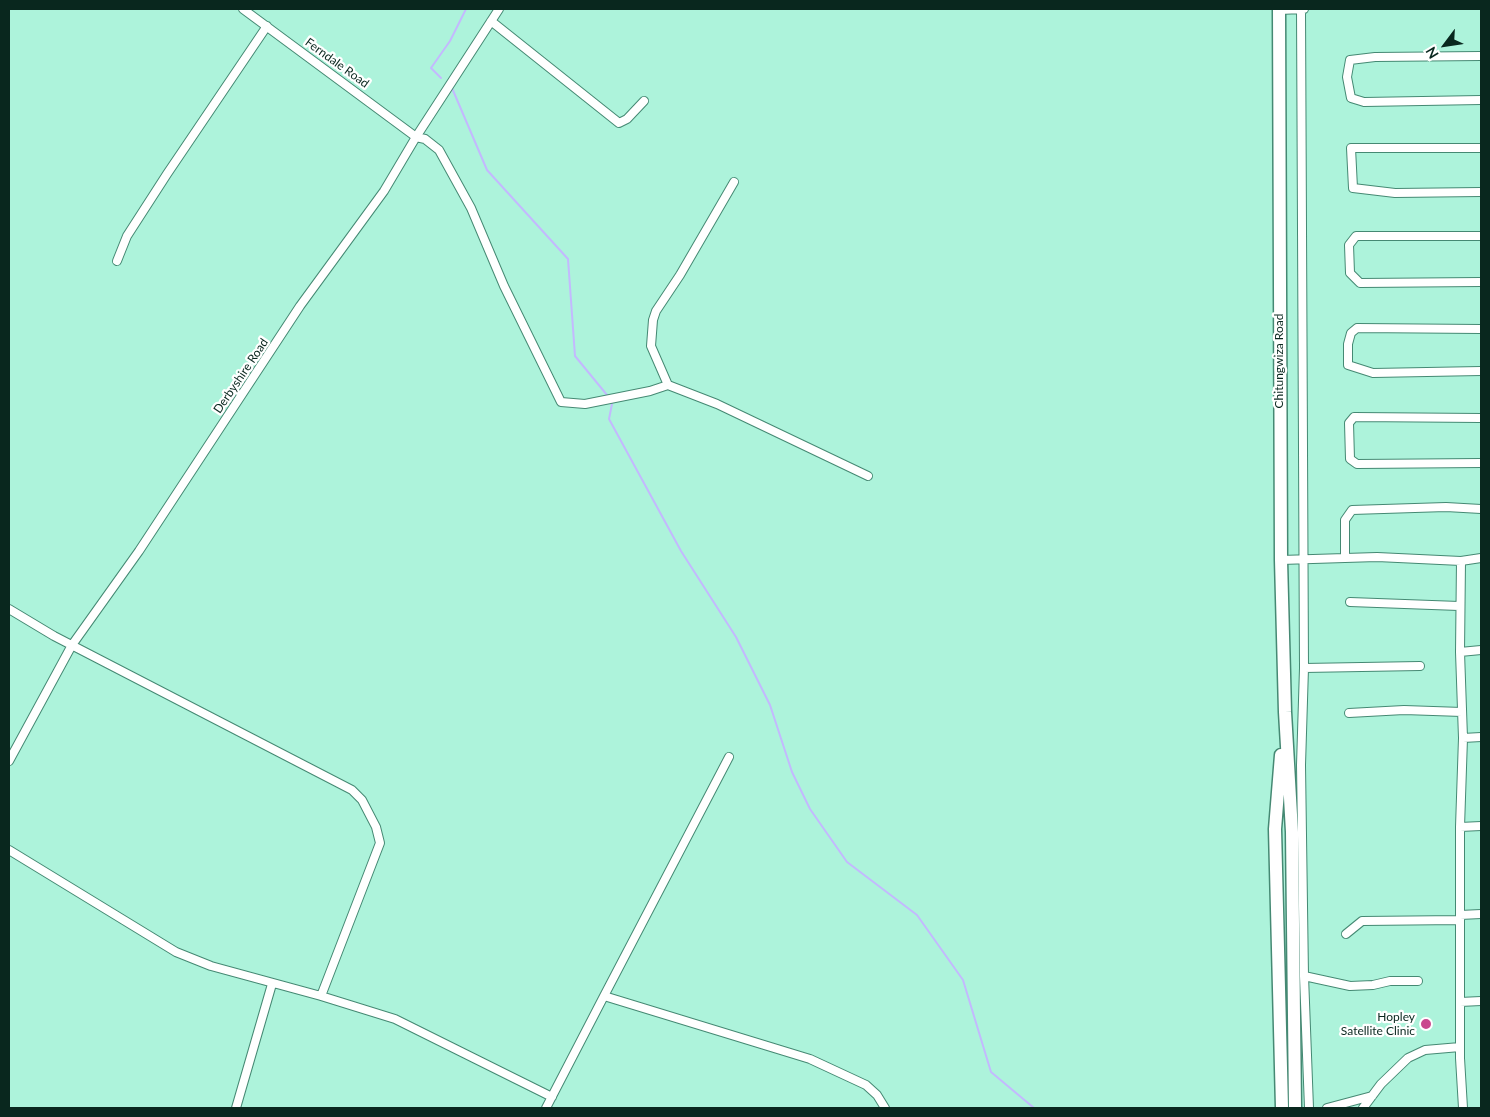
<!DOCTYPE html>
<html>
<head>
<meta charset="utf-8">
<style>
  body { margin:0 }
  #map { position:relative; width:1490px; height:1117px; overflow:hidden; background:#adf3db; font-family:Lato,sans-serif }
  canvas { display:block }
  .frame { position:absolute; inset:0; border:10px solid #09271e; pointer-events:none }
  .north { position:absolute; left:1420px; top:20px; width:50px; height:50px; -webkit-text-stroke:4px #fff; paint-order:stroke; rotate:239deg; font-size:14px; font-weight:700; line-height:20px; text-align:center; color:#09271e }
  .north::after { content:''; display:block; margin:auto; width:18px; height:22px; background:#09271e; clip-path:polygon(50% 0,100% 100%,50% 72%,0 100%) }
</style>
</head>
<body>
<div id="map">
<canvas width="1490" height="1117"></canvas>
<div class="frame"></div>
<div class="north">N</div>
</div>
<script>
const ctx = document.querySelector('canvas').getContext('2d');
ctx.lineJoin = 'round';
const poly = rows => new Path2D(rows.map(r => 'M' + r).join(''));
function trace(path, color, width, dash) { ctx.strokeStyle = color; ctx.lineWidth = width; ctx.lineCap = dash ? 'butt' : 'round'; ctx.setLineDash(dash || []); ctx.stroke(path); }
function label(font, color, halo, rows, align = 'center') {
  ctx.font = font + ' Lato,sans-serif'; ctx.lineWidth = 4.5; ctx.setLineDash([]); ctx.textBaseline = 'middle'; ctx.strokeStyle = halo; ctx.fillStyle = color; for (const [text, x, y, turn = 0] of rows) {
    ctx.save(); ctx.translate(x, y); ctx.rotate((+turn || 0) * Math.PI / 180); ctx.textAlign = isNaN(turn) ? turn : align; if (halo) ctx.strokeText(text, 0, 0); ctx.fillText(text, 0, 0); ctx.restore();
  }
}
trace(poly([
  [441,78,431,68,450,41,466,9],
  [452,88,487,170,568,259,575,356,607,395],
  [612,404,609,419,681,551,736,637,770,705,792,772,810,809,847,862,917,915,963,980,991,1072,1034,1108]
]), '#c3b9fe', 2);
const minor = poly([
  [243,9,416,137,425,139,439,150,471,208,504,286,561,402,585,404,650,391,668,385,717,404,868,476],
  [1301,9,1304,668,1301,765,1304,976,1309,1108],
  [1279,10,1304,9],
  [491,21,619,123,627,119,644,101],
  [1481,56,1375,57,1350,60,1347,77,1351,98,1364,102,1481,100],
  [1481,148,1351,148,1353,188,1395,193,1481,192],
  [1481,236,1356,236,1349,245,1350,273,1360,283,1481,282],
  [117,261,127,236,167,174,267,26],
  [1481,329,1357,328,1351,333,1348,344,1348,365,1373,373,1481,371],
  [668,385,651,346,653,320,656,311,680,275,734,182],
  [1481,418,1354,417,1349,423,1350,459,1357,464,1481,463],
  [1345,557,1345,520,1352,510,1446,507,1481,509],
  [1281,560,1377,557,1461,561,1481,558],
  [1461,561,1460,652,1463,738,1460,827,1460,1058,1463,1108],
  [1350,602,1459,606],
  [9,609,54,636,352,790,362,800,376,827,380,843,321,996],
  [1460,652,1481,650],
  [1304,668,1420,666],
  [1349,713,1404,710,1462,712],
  [1463,738,1481,737],
  [9,761,72,645,139,551,300,306,384,191,416,137,499,9],
  [1460,827,1481,826],
  [9,850,176,952,211,966,321,996,395,1019,552,1097],
  [1460,915,1481,914],
  [1346,934,1362,921,1460,920],
  [1304,976,1350,986,1373,985,1390,981,1418,981],
  [604,996,729,757],
  [1460,1002,1481,1001],
  [236,1108,272,984],
  [546,1108,604,996,810,1059,866,1085,877,1095,885,1108],
  [1327,1108,1372,1096],
  [1363,1108,1381,1084,1408,1058,1425,1050,1460,1047]
]);
const primary = poly([
  [1279,9,1281,560,1285,712,1292,832,1295,1108],
  [1281,755,1275,829,1282,1108]
]);
trace(minor, '#458973', 10);
trace(primary, '#458973', 15);
trace(minor, '#fff', 8);
trace(primary, '#fff', 12);
for (const [x, y, r, color] of [
  [1426,1024,6,"#ca478e"]
]) { const dot = new Path2D(); dot.arc(x, y, r, 0, 2 * Math.PI); ctx.fillStyle = color; ctx.fill(dot); trace(dot, '#fff', 2); }
label('12px', '#09271e', '#fff', [
  ["Ferndale Road",337,63,36],
  ["Chitungwiza Road",1279,361,-90],
  ["Derbyshire Road",241,376,-56]
]);
label('12px', '#09271e', '#fff', [
  ["Hopley",1415,1017],
  ["Satellite Clinic",1415,1031]
], 'right');
</script>
</body>
</html>
